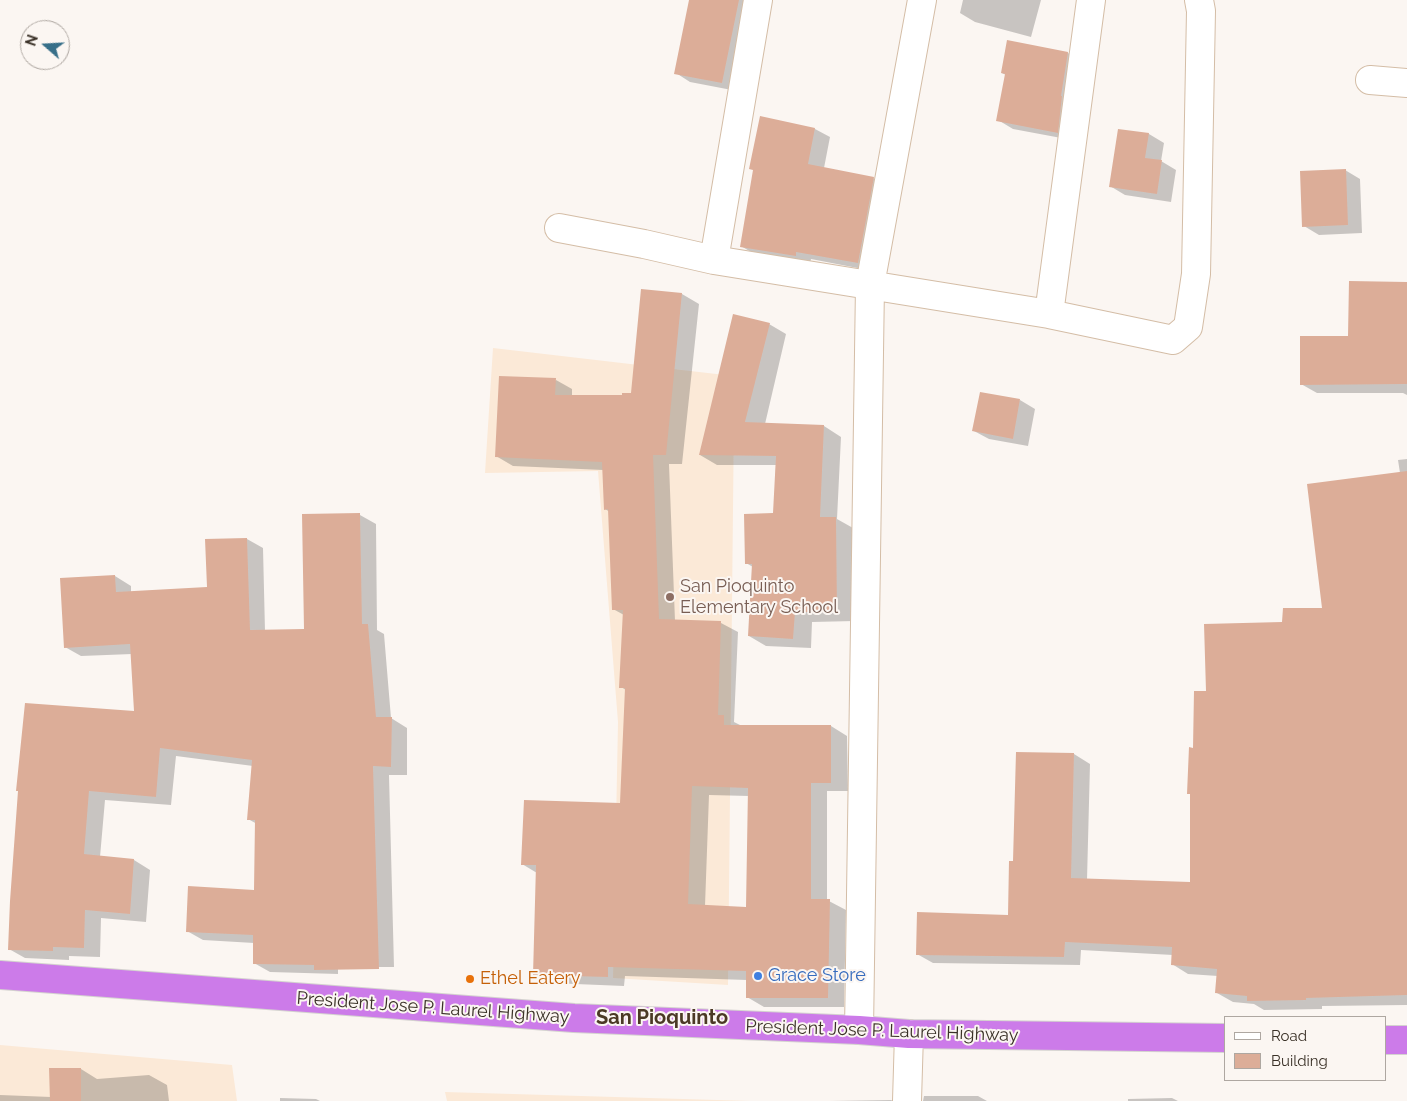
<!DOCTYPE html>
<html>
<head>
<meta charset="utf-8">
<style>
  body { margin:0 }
  #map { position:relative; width:1407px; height:1101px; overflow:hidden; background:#fbf6f2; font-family:Raleway,sans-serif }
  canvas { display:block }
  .legend { position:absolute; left:1224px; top:1016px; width:162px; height:65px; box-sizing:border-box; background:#fbf6f2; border:1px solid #aea7a1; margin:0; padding:6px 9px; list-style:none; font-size:15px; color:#3a3127 }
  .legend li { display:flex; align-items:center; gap:10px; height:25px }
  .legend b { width:25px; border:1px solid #aea7a1 }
  .north { position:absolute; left:20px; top:20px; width:50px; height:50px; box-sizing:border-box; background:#fbf6f2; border:1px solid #aea7a1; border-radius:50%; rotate:289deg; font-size:14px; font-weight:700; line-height:20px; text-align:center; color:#3a3127 }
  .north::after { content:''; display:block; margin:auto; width:18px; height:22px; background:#376f89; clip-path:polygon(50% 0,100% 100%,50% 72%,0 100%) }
</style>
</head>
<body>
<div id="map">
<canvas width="1407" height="1101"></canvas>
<ul class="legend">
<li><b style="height:6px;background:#fff"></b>Road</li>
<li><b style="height:14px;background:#dcad98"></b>Building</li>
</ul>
<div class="north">N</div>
</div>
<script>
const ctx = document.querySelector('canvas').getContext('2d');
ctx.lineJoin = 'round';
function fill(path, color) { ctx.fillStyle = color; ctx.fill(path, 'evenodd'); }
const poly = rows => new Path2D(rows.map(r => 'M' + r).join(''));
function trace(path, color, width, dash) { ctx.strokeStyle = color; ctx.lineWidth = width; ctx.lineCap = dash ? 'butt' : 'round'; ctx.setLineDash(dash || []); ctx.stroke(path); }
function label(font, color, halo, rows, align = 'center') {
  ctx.font = font + ' Raleway,sans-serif'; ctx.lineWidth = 4; ctx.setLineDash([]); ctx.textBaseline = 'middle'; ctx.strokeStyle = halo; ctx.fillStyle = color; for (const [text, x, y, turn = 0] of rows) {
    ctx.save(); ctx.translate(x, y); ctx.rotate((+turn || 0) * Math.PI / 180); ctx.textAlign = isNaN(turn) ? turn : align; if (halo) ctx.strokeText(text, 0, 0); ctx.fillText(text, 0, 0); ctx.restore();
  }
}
fill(poly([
  [493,348,742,377,734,414,728,985,613,978,618,722,598,471,485,473],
  [0,1045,232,1065,237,1101,0,1101],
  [445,1092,751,1101,447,1101]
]), '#fbe9d7');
fill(poly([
  [690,0,760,0,737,91,690,82,676,73],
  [963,0,1041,0,1031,37,975,22,960,13],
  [1008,42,1068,53,1083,62,1072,140,1013,129,998,120,1006,75,1002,73],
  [761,118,815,129,830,137,824,168,873,178,888,187,873,271,811,259,810,264,756,255,741,246,754,171],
  [1119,130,1149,134,1164,143,1161,161,1176,170,1171,202,1125,195,1110,186],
  [1345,170,1360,179,1362,233,1319,235,1304,226],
  [1407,283,1407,395,1403,393,1317,393,1301,384],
  [642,290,682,294,699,304,682,464,669,464,675,621,721,623,738,632,734,722,742,726,831,726,847,736,848,791,827,791,827,900,846,910,844,1007,764,1007,747,997,747,980,625,976,624,986,551,983,534,974,537,873,522,864,622,805,626,690,621,687,624,615,613,609,610,512,605,509,603,470,513,466,496,456,556,380,572,389,572,396,623,397,633,394],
  [709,795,749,796,747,908,705,906],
  [769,324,786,334,765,424,824,426,841,437,837,519,853,528,855,621,812,622,811,648,766,646,749,636,753,567,746,563,774,514,776,465,717,465,700,455],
  [1020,400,1035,409,1028,446,989,439,974,431],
  [1407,459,1407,1005,1322,1006,1322,1009,1264,1010,1254,1004,1233,1002,1217,993,1218,976,1188,974,1172,964,1173,955,1081,950,1080,965,933,963,917,954,1009,916,1014,862,1074,754,1090,764,1087,880,1191,884,1192,795,1188,793,1194,749,1207,692,1284,623,1324,610,1400,473,1398,460],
  [360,515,376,524,377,630,384,634,391,718,407,728,407,775,389,775,394,967,338,967,338,974,270,972,254,963,254,943,203,940,187,931,255,891,257,824,248,819,253,766,176,756,171,805,105,800,100,857,134,860,150,870,146,922,101,918,100,957,69,956,69,960,25,958,9,949,20,792,135,712,132,654,81,656,65,647,115,576,131,586,131,592,208,589,247,539,263,548,265,631,305,630],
  [81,1069,97,1079,149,1075,167,1085,169,1101,0,1101,0,1095,51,1097],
  [924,1096,978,1096,987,1101,923,1101],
  [280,1098,316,1099,320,1101,280,1101],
  [1172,1098,1178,1101,1128,1101,1128,1099],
  [891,1100,893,1101,829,1101]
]), '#0003');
fill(poly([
  [689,0,739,0,722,83,674,74],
  [1007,40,1068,52,1061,96,1062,96,1058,133,996,121,1005,74,1001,73],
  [760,116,815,128,808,164,874,177,858,263,796,252,796,256,740,247,753,170,749,169],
  [1118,129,1149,133,1145,158,1162,160,1157,194,1109,187],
  [1346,169,1348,225,1302,227,1300,171],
  [1349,281,1407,282,1407,384,1300,385,1300,336,1348,336],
  [641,289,682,293,666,455,653,455,659,619,721,621,718,715,724,715,724,725,831,725,831,783,811,783,811,899,830,899,828,998,746,998,746,971,608,967,608,977,533,975,536,865,521,865,524,800,620,803,625,688,619,688,623,610,612,610,608,509,604,510,602,462,495,457,499,376,556,378,555,395,622,395,622,393,631,393],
  [692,786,748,788,746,907,688,904],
  [733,314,770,323,745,422,824,425,820,517,836,517,837,612,795,612,793,639,748,636,752,564,745,564,744,514,773,513,776,456,699,455],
  [980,392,1020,399,1013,439,972,431],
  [1407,471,1407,995,1306,998,1306,1000,1247,1001,1247,996,1215,993,1217,969,1171,965,1172,947,1065,942,1064,957,916,955,917,912,1008,915,1009,861,1013,861,1016,752,1074,753,1071,878,1190,882,1190,794,1187,794,1189,747,1193,748,1194,691,1206,691,1204,624,1282,622,1283,608,1322,608,1307,484],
  [360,513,362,624,368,624,376,717,392,717,391,767,373,766,379,969,314,970,314,965,253,964,253,935,186,932,188,886,254,890,255,820,247,820,252,760,160,748,156,797,89,791,84,854,134,859,130,914,85,910,84,948,53,947,53,951,8,950,10,901,18,791,16,791,25,703,134,711,130,644,64,648,60,578,115,575,116,592,207,587,205,539,247,538,250,630,304,629,302,514],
  [49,1068,81,1068,81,1101,50,1101]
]), '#dcad98');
const minor = poly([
  [1370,80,1407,83],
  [559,228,644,244,714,260,1049,314,1173,340,1188,327,1196,274,1201,11,1199,0],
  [714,260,758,0],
  [1049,314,1091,0],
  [859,1030,870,285,922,0],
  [907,1101,909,1034]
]);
const highway = poly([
  [0,975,574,1018,859,1030,909,1034,1226,1038],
  [1386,1040,1407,1040]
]);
trace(minor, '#d4bda6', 30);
trace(highway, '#d4d2cf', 30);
trace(minor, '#fff', 28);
trace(highway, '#cc7be9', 28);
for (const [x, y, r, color] of [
  [670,597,5,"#8d6e63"],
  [758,976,5,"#3f7fe0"],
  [470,979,5,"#e8710a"]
]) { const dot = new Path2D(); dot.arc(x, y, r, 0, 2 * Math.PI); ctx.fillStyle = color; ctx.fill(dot); trace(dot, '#fbf6f2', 2); }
label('18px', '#785e54', '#fbf6f2', [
  ["San Pioquinto",680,587],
  ["Elementary School",680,608]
], 'left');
label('18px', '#366cbe', '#fbf6f2', [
  ["Grace Store",768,976]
], 'left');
label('18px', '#c56008', '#fbf6f2', [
  ["Ethel Eatery",480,979]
], 'left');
label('18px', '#3a3127', '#fbf6f2', [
  ["President Jose P. Laurel Highway",433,1008,4],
  ["President Jose P. Laurel Highway",882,1031,2]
]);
label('bold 20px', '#4b3925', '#fbf6f2', [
  ["San Pioquinto",662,1018]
]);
</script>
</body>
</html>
